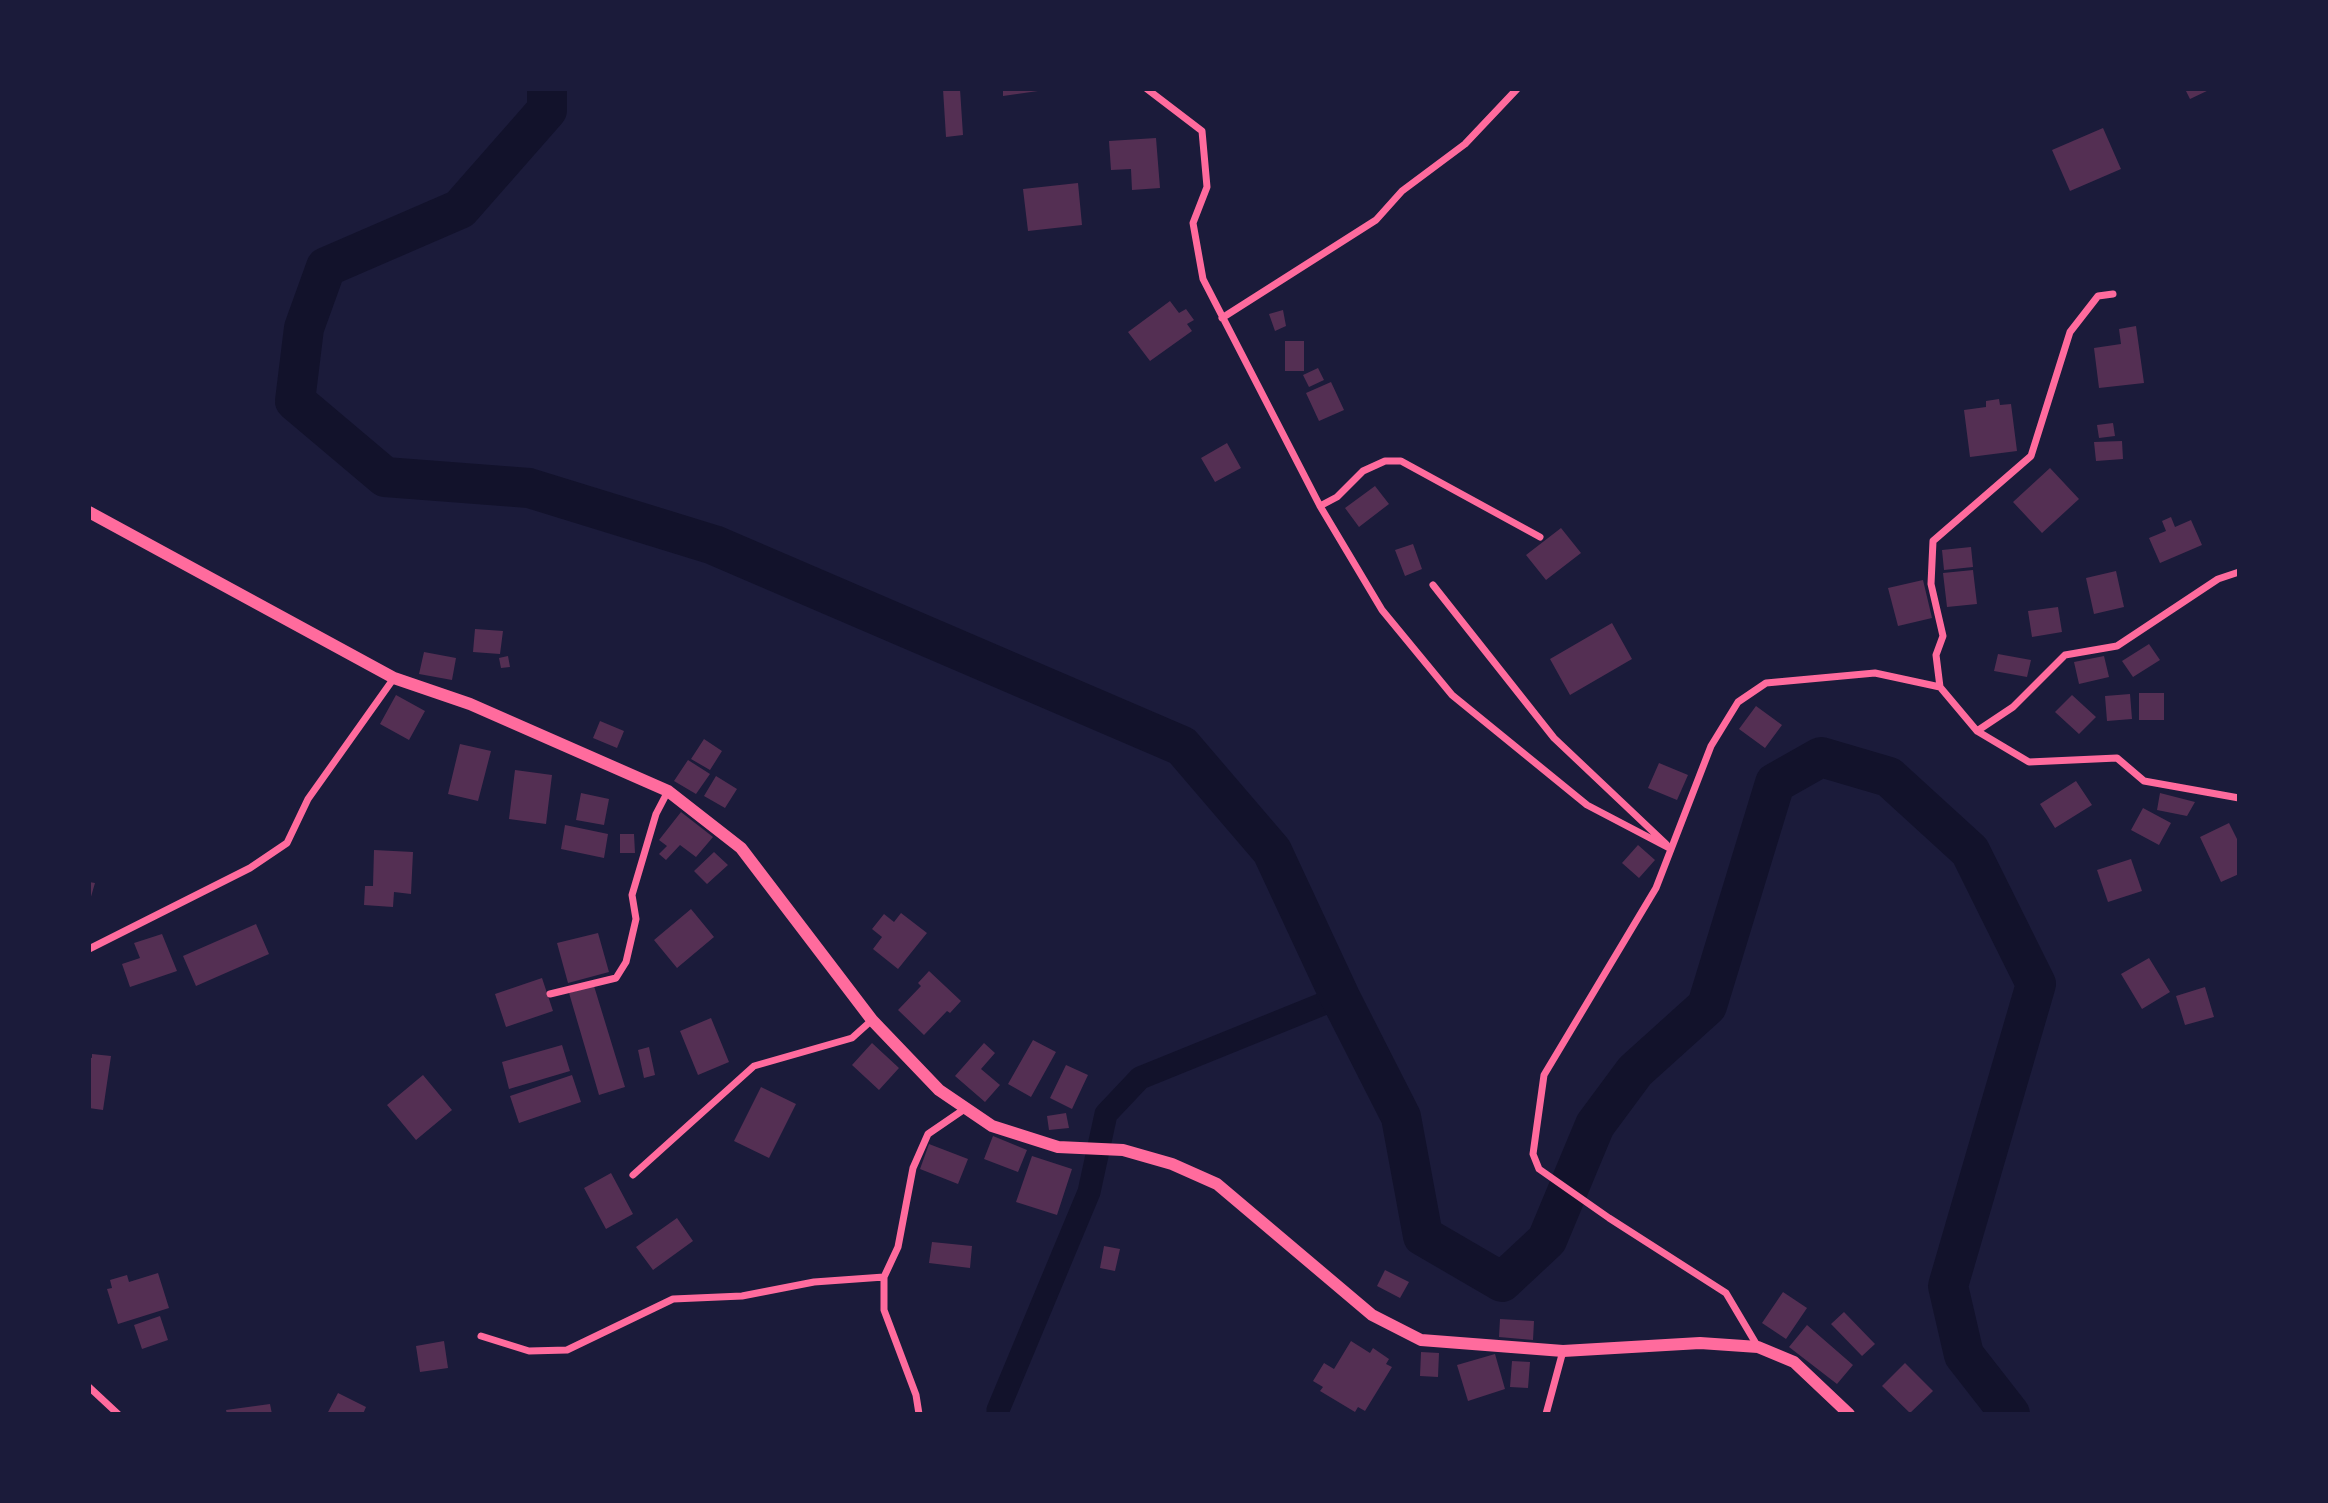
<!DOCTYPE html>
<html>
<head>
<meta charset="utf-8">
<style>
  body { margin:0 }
  #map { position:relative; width:2328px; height:1503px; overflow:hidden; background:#1b1b3a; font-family:Arial,sans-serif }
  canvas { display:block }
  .frame { position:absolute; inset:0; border:91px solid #1b1b3a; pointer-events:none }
</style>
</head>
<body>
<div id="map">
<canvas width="2328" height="1503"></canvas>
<div class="frame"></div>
</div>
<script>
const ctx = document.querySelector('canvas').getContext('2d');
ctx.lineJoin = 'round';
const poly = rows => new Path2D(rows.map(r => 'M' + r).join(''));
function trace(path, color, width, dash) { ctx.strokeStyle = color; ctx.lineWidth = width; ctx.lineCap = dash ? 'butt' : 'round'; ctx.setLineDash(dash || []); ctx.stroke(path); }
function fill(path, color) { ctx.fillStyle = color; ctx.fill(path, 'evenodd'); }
trace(poly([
  [998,1414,998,1410,1089,1192,1106,1114,1140,1078,1340,997]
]), '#12122b', 23);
trace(poly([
  [547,89,547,110,460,209,326,267,304,328,295,401,385,477,529,488,714,545,1182,746,1272,851,1340,997,1401,1117,1423,1236,1502,1282,1547,1240,1595,1125,1635,1071,1707,1006,1775,783,1821,757,1889,777,1970,851,2036,984,1948,1286,1964,1355,2010,1414]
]), '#12122b', 40);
fill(poly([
  [943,89,960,89,963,135,946,137],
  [1003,89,1038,89,1038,91,1003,96],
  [2185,89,2211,89,2190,99],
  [2103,128,2121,169,2070,191,2052,150],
  [1156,138,1160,188,1132,190,1131,169,1111,170,1109,141],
  [1078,183,1082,225,1028,231,1023,189],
  [1170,301,1179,313,1186,309,1194,320,1187,324,1192,331,1150,361,1128,332],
  [1283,310,1286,326,1275,331,1269,314],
  [2136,326,2144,383,2099,388,2094,348,2121,344,2119,329],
  [1285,341,1304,341,1304,371,1285,371],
  [1318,368,1324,380,1309,387,1303,375],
  [1331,382,1344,410,1319,421,1306,393],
  [1999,399,2000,405,2011,404,2017,451,1970,457,1964,410,1986,407,1986,401],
  [2113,423,2115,436,2099,438,2097,425],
  [2122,441,2123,459,2096,461,2094,442],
  [1227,443,1241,468,1215,482,1201,458],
  [2050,468,2079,499,2042,533,2013,502],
  [1375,486,1389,504,1359,527,1345,508],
  [2171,517,2175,527,2191,520,2202,545,2160,563,2149,538,2166,531,2162,521],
  [1561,528,1581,553,1546,580,1526,555],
  [1413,544,1422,569,1405,576,1395,550],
  [1971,547,1973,567,1944,570,1942,550],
  [1973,570,1977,604,1947,607,1943,573],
  [2116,571,2124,607,2094,614,2086,578],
  [1923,580,1932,618,1898,626,1888,588],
  [2058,607,2062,632,2032,637,2028,611],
  [1612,623,1632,659,1570,695,1550,659],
  [475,629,503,631,500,654,473,652],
  [2149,644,2160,660,2133,677,2122,661],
  [424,652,456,658,452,680,419,674],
  [1998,654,2031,660,2027,677,1994,671],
  [508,656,510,667,501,668,499,658],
  [2104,656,2109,677,2079,684,2074,662],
  [2139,693,2164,693,2164,720,2139,720],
  [2130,694,2132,719,2107,721,2105,696],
  [396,695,425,711,409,740,380,724],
  [2072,695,2096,717,2079,734,2055,712],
  [1756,706,1782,725,1765,748,1739,729],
  [600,721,624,731,617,748,593,738],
  [704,739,722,751,710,770,691,759],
  [460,744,491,751,478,801,448,794],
  [688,760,710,774,696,794,674,781],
  [1659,763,1688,775,1677,800,1648,788],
  [515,770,552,775,546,824,509,819],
  [716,776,737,789,725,808,704,796],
  [2076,781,2092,805,2055,828,2040,804],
  [581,793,609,799,604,825,576,820],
  [2160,793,2195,802,2187,816,2157,810],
  [2143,808,2171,823,2159,845,2131,830],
  [681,812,713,837,696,857,680,845,666,860,659,854,667,846,659,840],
  [2229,823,2239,843,2239,874,2221,882,2200,837],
  [565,825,608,834,604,858,561,849],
  [620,834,634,834,635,853,620,853],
  [1638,845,1655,860,1639,878,1622,863],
  [374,850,413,852,411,894,394,892,393,907,364,905,365,886,373,886],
  [714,852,728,865,707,884,694,871],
  [2131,859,2142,891,2108,902,2097,870],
  [89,882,95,883,90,900,89,900],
  [691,909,714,937,677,968,654,940],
  [901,913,927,933,898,969,873,949,882,937,872,929,884,914,894,922],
  [256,924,269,954,196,986,183,956],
  [598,933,609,972,568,983,557,943],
  [162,934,177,971,130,987,122,964,140,958,134,943],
  [2149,958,2170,992,2142,1009,2121,974],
  [929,971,961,1001,950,1013,947,1011,924,1035,898,1010,921,986,918,983],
  [542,978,553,1011,506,1027,495,994],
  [594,986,625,1087,599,1095,569,993],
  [2205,987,2214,1017,2185,1025,2176,996],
  [711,1018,729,1062,698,1075,680,1031],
  [1033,1040,1056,1052,1031,1097,1008,1084],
  [872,1043,899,1068,879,1090,852,1065],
  [984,1043,995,1053,981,1069,1000,1085,985,1102,955,1076],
  [562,1045,570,1071,509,1089,502,1062],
  [649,1047,655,1075,644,1078,638,1050],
  [92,1054,111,1056,103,1110,89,1108,89,1057,92,1058],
  [1066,1065,1088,1075,1072,1109,1050,1098],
  [423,1075,452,1110,416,1140,387,1105],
  [572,1075,581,1102,519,1123,510,1096],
  [761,1087,796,1104,769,1158,734,1141],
  [1066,1113,1069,1128,1049,1130,1047,1116],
  [993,1136,1027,1150,1018,1172,984,1159],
  [929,1144,968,1159,958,1184,920,1169],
  [1032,1156,1072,1169,1057,1215,1016,1202],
  [611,1173,633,1214,606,1229,584,1188],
  [677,1218,693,1241,653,1270,636,1247],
  [932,1242,972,1246,970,1268,929,1263],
  [1104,1246,1120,1249,1115,1271,1100,1268],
  [1385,1270,1409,1282,1400,1298,1377,1286],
  [158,1273,169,1308,118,1324,107,1289,112,1288,110,1280,127,1275,129,1282],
  [1783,1292,1807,1308,1786,1339,1762,1323],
  [1844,1312,1875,1344,1862,1356,1831,1324],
  [160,1316,168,1340,142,1349,134,1325],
  [1500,1319,1534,1321,1533,1340,1499,1337],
  [1807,1325,1853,1365,1837,1384,1789,1347],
  [444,1341,448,1368,420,1372,416,1346],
  [1351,1341,1370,1353,1373,1348,1389,1359,1386,1364,1392,1367,1365,1411,1358,1407,1355,1412,1320,1391,1323,1387,1313,1381,1324,1363,1334,1369],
  [1421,1352,1439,1353,1438,1377,1420,1376],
  [1495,1354,1505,1389,1468,1401,1457,1365],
  [1512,1361,1530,1362,1528,1388,1510,1387],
  [1905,1363,1933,1391,1910,1413,1882,1386],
  [338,1393,366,1407,363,1414,327,1414],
  [270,1404,272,1414,227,1414,226,1410]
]), '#542f53');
trace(poly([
  [1147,89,1202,131,1207,187,1193,223,1203,279,1320,506,1382,610,1452,695,1587,805,1671,849],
  [1222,318,1376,220,1402,191,1465,144,1517,89],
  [1320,506,1337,497,1363,471,1385,461,1401,461,1540,537],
  [1433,585,1554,738,1666,844],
  [1940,687,1936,655,1943,636,1931,584,1933,541,2031,456,2070,332,2098,296,2113,294],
  [1977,731,2013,707,2065,655,2117,646,2218,579,2239,572],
  [89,949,250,868,287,843,308,799,394,678],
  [550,994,616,978,626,962,636,919,632,895,656,814,668,791],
  [633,1175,754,1066,852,1038,872,1020],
  [481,1336,529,1351,567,1350,673,1299,742,1296,814,1282,884,1277],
  [1758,1347,1726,1293,1609,1218,1539,1169,1533,1154,1544,1075,1656,888,1711,746,1738,702,1766,683,1875,673,1940,687,1977,731,2029,762,2117,758,2144,781,2239,798],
  [89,1387,118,1414],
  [919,1414,916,1395,884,1310,884,1277,898,1247,913,1168,928,1134,966,1108],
  [1546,1414,1563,1351]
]), '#ff6b9d', 7);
trace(poly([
  [89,512,394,678,470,704,668,791,741,848,872,1020,939,1090,992,1126,1058,1147,1123,1150,1172,1164,1217,1184,1372,1315,1421,1340,1563,1351,1700,1343,1758,1347,1794,1362,1849,1414]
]), '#ff6b9d', 12);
</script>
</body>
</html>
